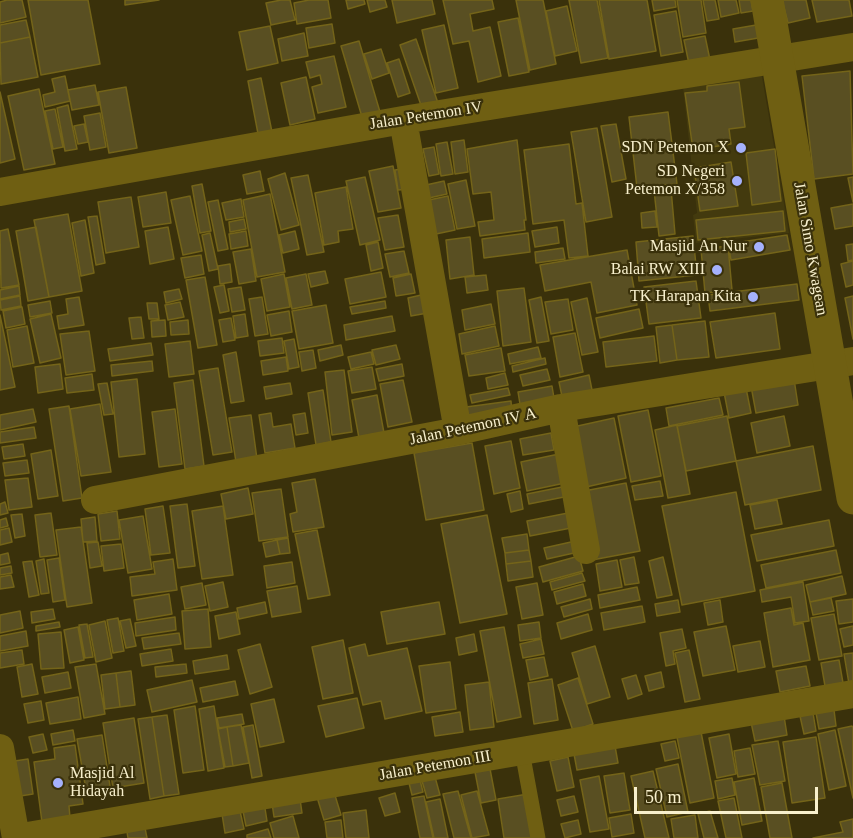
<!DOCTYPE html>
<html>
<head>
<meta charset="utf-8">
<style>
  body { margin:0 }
  #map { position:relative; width:853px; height:838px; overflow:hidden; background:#3a310b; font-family:Georgia,serif }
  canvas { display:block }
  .scale { position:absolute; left:634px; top:787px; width:184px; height:27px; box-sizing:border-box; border:3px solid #f8f0cd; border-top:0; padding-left:8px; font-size:18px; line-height:21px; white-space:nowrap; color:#f8f0cd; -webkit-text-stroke:4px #3a310b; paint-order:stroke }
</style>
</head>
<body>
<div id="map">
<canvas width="853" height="838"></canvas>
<div class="scale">50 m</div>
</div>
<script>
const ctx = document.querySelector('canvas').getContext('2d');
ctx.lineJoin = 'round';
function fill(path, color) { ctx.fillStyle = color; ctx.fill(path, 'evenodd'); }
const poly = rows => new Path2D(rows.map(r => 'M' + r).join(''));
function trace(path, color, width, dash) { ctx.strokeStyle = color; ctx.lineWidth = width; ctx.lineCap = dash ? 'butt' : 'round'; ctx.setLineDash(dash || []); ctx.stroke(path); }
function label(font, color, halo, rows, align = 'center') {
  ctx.font = font + ' Georgia,serif'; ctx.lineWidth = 4.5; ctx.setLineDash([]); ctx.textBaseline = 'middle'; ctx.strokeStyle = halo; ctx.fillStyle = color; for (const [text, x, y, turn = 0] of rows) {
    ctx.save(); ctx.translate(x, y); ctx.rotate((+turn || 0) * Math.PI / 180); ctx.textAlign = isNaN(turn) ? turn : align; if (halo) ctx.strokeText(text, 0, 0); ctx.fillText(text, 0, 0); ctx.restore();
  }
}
fill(poly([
  [761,71,789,233,696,243,693,215,697,213,683,87]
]), '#433a0e');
const building = poly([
  [7,0,22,0,26,17,0,23,0,2,7,0],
  [28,0,88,0,100,64,41,75,28,0],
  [125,0,159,0,125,5,125,0],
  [281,0,290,0,295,20,271,25,266,3,281,0],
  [309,0,328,0,331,18,297,24,294,3,309,0],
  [346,0,364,0,365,4,348,9,346,0],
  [367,0,385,0,387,7,370,12,367,0],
  [392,0,432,0,435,14,397,23,392,0],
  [443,0,492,0,494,9,470,14,473,31,490,27,501,76,478,82,469,41,453,44,443,0],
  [516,0,543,0,556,64,530,70,516,0],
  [569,0,597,0,608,58,581,63,569,0],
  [599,0,647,0,656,51,609,59,599,0],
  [652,0,675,0,676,7,654,11,652,0],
  [677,0,701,0,706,33,683,37,677,0],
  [703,0,715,0,719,19,707,21,703,0],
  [718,0,736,0,739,13,721,17,718,0],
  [739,0,751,0,753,11,741,13,739,0],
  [782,0,806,0,810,18,788,23,782,0],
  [812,0,849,0,852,16,817,22,812,0],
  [567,6,577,51,555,56,546,11,567,6],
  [676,11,683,52,661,56,654,15,676,11],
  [518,18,529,72,509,76,498,22,518,18],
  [26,20,30,37,0,43,0,25,26,20],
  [332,24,335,43,309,48,306,28,332,24],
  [762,24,764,37,735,42,733,29,762,24],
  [444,25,458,88,436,93,422,30,444,25],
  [270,26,278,63,247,70,239,32,270,26],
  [304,33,308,56,282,61,278,39,304,33],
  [705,36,710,60,689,64,684,40,705,36],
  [30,37,38,77,1,84,0,43,30,37],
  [416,39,439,106,423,111,400,45,416,39],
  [359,41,380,112,362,117,341,46,359,41],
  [381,49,389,73,372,79,364,54,381,49],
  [334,56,346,107,318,113,312,87,322,84,320,75,310,78,306,62,334,56],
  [399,59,410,93,398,97,387,63,399,59],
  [850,71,853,174,814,179,802,76,850,71],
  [65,76,70,101,45,107,43,95,55,92,52,79,65,76],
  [306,77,315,119,290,125,281,83,306,77],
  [261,78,273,137,259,139,248,81,261,78],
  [739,82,745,127,729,129,731,144,693,150,685,93,707,91,707,86,739,82],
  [95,85,99,105,72,110,68,90,95,85],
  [126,87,137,148,109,153,98,92,126,87],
  [39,89,55,164,24,170,8,96,39,89],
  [0,92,15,159,0,163,0,92],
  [68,105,77,149,65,151,57,108,68,105],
  [55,109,63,147,53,149,45,111,55,109],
  [668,112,677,184,637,188,629,117,668,112],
  [100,113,106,147,90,150,84,116,100,113],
  [84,124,88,142,78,144,74,126,84,124],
  [616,124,626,179,612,182,601,126,616,124],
  [597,128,612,217,586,222,571,132,597,128],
  [464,140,468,172,455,174,451,142,464,140],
  [517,140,526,220,524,220,525,230,480,236,478,222,494,220,491,192,473,194,467,149,517,140],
  [447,142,453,174,441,176,436,144,447,142],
  [569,144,576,204,582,203,588,256,569,258,564,220,533,224,524,150,569,144],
  [434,147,439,174,429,176,423,149,434,147],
  [775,149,781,201,752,205,746,153,775,149],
  [731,162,738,206,700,211,694,168,731,162],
  [393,166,401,208,378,212,369,171,393,166],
  [407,168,410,189,398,190,395,170,407,168],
  [260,171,264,191,247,194,243,175,260,171],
  [285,173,299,225,281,230,268,179,285,173],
  [308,175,324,252,307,255,291,178,308,175],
  [365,177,380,240,360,245,346,181,365,177],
  [853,177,853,202,848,178,853,177],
  [466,180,475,226,457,229,448,184,466,180],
  [444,181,447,194,429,198,426,185,444,181],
  [202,184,211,231,200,233,192,186,202,184],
  [346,187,353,229,338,231,339,242,324,245,315,193,346,187],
  [671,189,675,234,659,236,654,190,671,189],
  [166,192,171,223,143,227,138,197,166,192],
  [270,194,285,272,257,277,243,200,270,194],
  [190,196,202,251,183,255,171,200,190,196],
  [448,196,455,230,436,234,429,200,448,196],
  [131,197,139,247,106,253,98,202,131,197],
  [241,199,244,217,226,220,222,203,241,199],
  [218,200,228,249,218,251,208,202,218,200],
  [853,204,853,226,835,229,831,208,853,204],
  [655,211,657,227,642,228,641,213,655,211],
  [783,211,785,231,698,240,696,220,783,211],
  [68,214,82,291,49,297,34,220,68,214],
  [398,215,404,247,385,250,378,218,398,215],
  [97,216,105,263,96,265,88,217,97,216],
  [244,219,246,229,230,232,229,222,244,219],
  [85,220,94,273,81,276,72,223,85,220],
  [36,227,49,297,28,301,16,231,36,227],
  [168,227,174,259,150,264,145,231,168,227],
  [557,227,559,243,535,247,532,231,557,227],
  [8,229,19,285,1,288,0,231,8,229],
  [246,231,248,246,231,249,229,234,246,231],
  [295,231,299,249,283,253,279,235,295,231],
  [210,233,218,269,209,271,202,235,210,233],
  [528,233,530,252,484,258,482,239,528,233],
  [787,235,790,250,731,260,728,244,787,235],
  [693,236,697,275,639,281,636,242,693,236],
  [470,237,474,275,450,279,446,240,470,237],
  [378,242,383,268,371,271,366,245,378,242],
  [853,244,853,260,848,261,846,245,853,244],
  [728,246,732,290,705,293,701,249,728,246],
  [563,248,565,259,536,263,535,252,563,248],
  [251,249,256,281,239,284,233,252,251,249],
  [627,250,637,305,597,313,591,282,545,291,540,265,627,250],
  [404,251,409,273,390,277,385,254,404,251],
  [201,255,204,274,185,278,181,258,201,255],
  [853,261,853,285,846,287,841,264,853,261],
  [230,264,232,282,220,284,218,266,230,264],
  [325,271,328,283,311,287,308,274,325,271],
  [381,272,386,297,350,304,345,279,381,272],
  [284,274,290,307,267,311,261,279,284,274],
  [306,274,312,305,292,309,286,278,306,274],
  [411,274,415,293,396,296,393,278,411,274],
  [486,275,488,290,467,293,465,277,486,275],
  [205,277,217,345,198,348,186,280,205,277],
  [696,281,701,318,649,324,644,287,696,281],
  [797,284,799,300,710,311,708,295,797,284],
  [224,285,229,311,220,313,214,287,224,285],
  [19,286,20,295,0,299,0,290,19,286],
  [241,287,245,310,232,312,228,289,241,287],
  [524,288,531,342,503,346,497,291,524,288],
  [179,289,182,299,166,303,164,292,179,289],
  [430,293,433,312,411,316,408,298,430,293],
  [20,296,21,306,1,310,0,300,20,296],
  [853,296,853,339,845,298,853,296],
  [79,297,84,325,59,329,57,316,68,314,66,299,79,297],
  [262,297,268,334,255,336,249,299,262,297],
  [541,297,549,341,537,343,529,300,541,297],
  [587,298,598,352,582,355,571,302,587,298],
  [568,299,573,330,551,334,545,302,568,299],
  [50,301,52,313,30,317,28,305,50,301],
  [385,301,386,308,352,314,350,307,385,301],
  [180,302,184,317,168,320,165,305,180,302],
  [147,303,157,303,159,319,149,319,147,303],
  [491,304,495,324,465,330,462,310,491,304],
  [326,305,333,343,299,349,292,311,326,305],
  [22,307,25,324,6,328,3,311,22,307],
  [639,309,643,328,600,338,596,318,639,309],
  [289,311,292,332,271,336,267,315,289,311],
  [775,313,780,349,716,358,710,322,775,313],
  [51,314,61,358,40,363,30,319,51,314],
  [245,314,248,336,236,338,233,316,245,314],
  [0,315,15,387,0,390,0,315],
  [392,316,395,331,346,340,344,325,392,316],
  [141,317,144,338,132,339,129,318,141,317],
  [231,318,235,340,223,342,219,320,231,318],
  [165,320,166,336,152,337,151,321,165,320],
  [188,320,189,334,171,335,170,322,188,320],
  [705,321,709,357,677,360,672,325,705,321],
  [672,325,677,360,660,363,656,327,672,325],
  [27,326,34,363,13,367,7,330,27,326],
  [495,326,499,346,462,354,459,334,495,326],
  [89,331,95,371,66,375,60,334,89,331],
  [575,333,583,372,560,377,553,337,575,333],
  [654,336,657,361,606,367,603,342,654,336],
  [282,338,284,353,260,356,258,341,282,338],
  [294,339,299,367,289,369,284,341,294,339],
  [190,341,194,374,169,377,165,344,190,341],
  [151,343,153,355,110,361,108,349,151,343],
  [341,345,343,355,320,361,318,350,341,345],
  [396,345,400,359,376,365,372,350,396,345],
  [538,347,541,358,510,364,508,354,538,347],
  [501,348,505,371,469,376,465,355,501,348],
  [313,350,316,368,302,371,299,352,313,350],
  [236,352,244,401,231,403,223,355,236,352],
  [371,352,374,364,351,369,348,357,371,352],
  [286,357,288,371,263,375,261,361,286,357],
  [545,358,546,364,513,372,512,366,545,358],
  [152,361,153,371,112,376,111,365,152,361],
  [60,364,63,389,38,393,35,367,60,364],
  [402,364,404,376,379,381,376,369,402,364],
  [372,367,376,389,352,393,348,371,372,367],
  [218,368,232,452,213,455,199,371,218,368],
  [547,369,550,380,523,386,520,375,547,369],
  [344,370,352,432,332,435,325,372,344,370],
  [505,373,508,385,488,389,486,378,505,373],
  [92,374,94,390,67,393,65,378,92,374],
  [589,375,594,400,564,406,559,382,589,375],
  [137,379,145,454,119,457,111,382,137,379],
  [794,379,798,405,756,413,751,386,794,379],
  [193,380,204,466,185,469,174,383,193,380],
  [403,380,412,422,388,427,380,384,403,380],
  [107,383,113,414,104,415,98,384,107,383],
  [290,383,292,394,266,399,264,387,290,383],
  [552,386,554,398,520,404,518,392,552,386],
  [508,388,510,395,472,403,470,395,508,388],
  [746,388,751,413,729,418,724,392,746,388],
  [323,390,331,442,316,445,308,393,323,390],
  [377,395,384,433,359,438,352,400,377,395],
  [719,398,723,415,669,426,666,408,719,398],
  [511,401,512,415,468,421,466,407,511,401],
  [100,404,111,472,81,476,70,409,100,404],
  [69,406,82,498,63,501,49,409,69,406],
  [33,409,36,422,0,430,0,415,33,409],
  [175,409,182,464,159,467,152,412,175,409],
  [648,410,661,476,631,482,618,416,648,410],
  [271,413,273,427,291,424,295,448,265,453,259,415,271,413],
  [305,413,308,433,296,435,293,415,305,413],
  [251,415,257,459,236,462,229,418,251,415],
  [727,416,736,461,686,471,677,426,727,416],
  [784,416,790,446,757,453,751,423,784,416],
  [614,418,626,478,586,487,573,427,614,418],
  [677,425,690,494,668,498,655,430,677,425],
  [34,427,36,438,0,443,0,432,34,427],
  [551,433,554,450,523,455,520,439,551,433],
  [511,441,520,488,494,494,485,446,511,441],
  [472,443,484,510,426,520,414,453,472,443],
  [23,444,25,456,4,459,2,447,23,444],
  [813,446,821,490,745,505,736,461,813,446],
  [51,450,58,496,38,499,31,454,51,450],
  [559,454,565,483,527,491,521,462,559,454],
  [27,460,29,473,5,476,3,463,27,460],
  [28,478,32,507,9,510,5,480,28,478],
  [315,479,324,527,293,532,290,514,297,512,292,483,315,479],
  [660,481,663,496,635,500,632,486,660,481],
  [626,483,640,551,592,560,579,492,626,483],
  [562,487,564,497,529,504,527,494,562,487],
  [248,488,253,514,226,519,221,494,248,488],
  [281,489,288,537,259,541,252,493,281,489],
  [520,491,523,509,511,512,507,494,520,491],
  [736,492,755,591,682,605,662,506,736,492],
  [777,500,782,524,755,529,750,505,777,500],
  [5,502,8,513,0,515,0,504,5,502],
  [187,504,195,566,178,568,170,506,187,504],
  [163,506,170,553,151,555,145,509,163,506],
  [223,506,233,575,202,579,192,511,223,506],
  [117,511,120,539,101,541,98,514,117,511],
  [51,513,57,555,40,557,35,515,51,513],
  [568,513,571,528,530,536,527,521,568,513],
  [22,514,25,536,15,538,11,515,22,514],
  [487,515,507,614,460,623,441,524,487,515],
  [143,516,152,569,128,573,119,520,143,516],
  [95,517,97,541,83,542,81,519,95,517],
  [6,518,8,526,0,528,0,520,6,518],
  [829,520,834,546,757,561,751,535,829,520],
  [81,527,92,603,67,607,56,530,81,527],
  [9,528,12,542,0,545,0,530,9,528],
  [317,530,330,595,308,599,295,534,317,530],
  [527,534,529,550,505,553,502,538,527,534],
  [288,538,290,553,280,554,277,540,288,538],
  [277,540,280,554,266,557,263,543,277,540],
  [580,540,583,551,547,559,544,548,580,540],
  [98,542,102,566,90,568,87,543,98,542],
  [121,544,124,568,104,571,101,546,121,544],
  [529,550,531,561,506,564,505,553,529,550],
  [836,550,841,573,766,588,761,565,836,550],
  [8,553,10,563,0,565,0,555,8,553],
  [579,556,583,571,543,582,539,567,579,556],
  [634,557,639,583,625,585,620,560,634,557],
  [663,557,672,595,657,598,649,561,663,557],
  [59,558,65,600,53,602,47,560,59,558],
  [44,559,49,593,41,594,36,561,44,559],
  [173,559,177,590,132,596,130,577,155,574,153,562,173,559],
  [617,560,622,587,600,591,596,564,617,560],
  [32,561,39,595,29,597,23,562,32,561],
  [531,561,533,577,508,581,506,564,531,561],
  [292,562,295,583,267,588,264,566,292,562],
  [11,566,12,573,0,575,0,568,11,566],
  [582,573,585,581,552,590,550,582,582,573],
  [11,575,14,587,0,589,0,577,11,575],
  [842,576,846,594,810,602,806,585,842,576],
  [223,582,228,607,210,611,205,586,223,582],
  [803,582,809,621,795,623,791,597,762,602,760,590,803,582],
  [202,583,206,605,185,609,181,587,202,583],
  [537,583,543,615,522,619,516,587,537,583],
  [583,584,586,596,557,604,554,592,583,584],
  [297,586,301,612,272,617,267,591,297,586],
  [637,587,640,600,600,608,598,595,637,587],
  [169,594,172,614,137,620,134,600,169,594],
  [831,598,834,611,813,615,810,602,831,598],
  [590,599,592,609,564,617,561,607,590,599],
  [853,599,853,622,839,624,836,601,853,599],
  [678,600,680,612,657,616,655,604,678,600],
  [720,600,723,622,708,625,704,603,720,600],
  [265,602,267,613,239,619,237,608,265,602],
  [439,602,445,634,387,644,381,612,439,602],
  [642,606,645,622,604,630,601,613,642,606],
  [791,608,794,625,803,623,810,660,773,667,764,613,791,608],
  [53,609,55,619,32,623,31,612,53,609],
  [208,609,211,647,185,649,182,611,208,609],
  [20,611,23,628,0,633,0,615,20,611],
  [236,612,240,634,219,639,215,616,236,612],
  [588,614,592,630,561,639,557,623,588,614],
  [834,614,842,656,819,660,811,618,834,614],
  [175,617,176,630,136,636,135,623,175,617],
  [118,618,124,651,113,653,107,620,118,618],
  [130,619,136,646,126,648,120,621,130,619],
  [105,621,112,658,96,662,89,625,105,621],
  [59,622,60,627,36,631,36,626,59,622],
  [539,622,541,638,520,641,518,625,539,622],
  [87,624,93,657,85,658,79,625,87,624],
  [726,626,735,670,703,676,694,632,726,626],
  [853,626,853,645,844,647,840,629,853,626],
  [78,627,84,660,70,663,64,630,78,627],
  [504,627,521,717,497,722,480,631,504,627],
  [682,629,686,648,673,651,675,664,666,666,660,633,682,629],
  [26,631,28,646,0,651,0,636,26,631],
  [61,632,64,668,41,669,38,634,61,632],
  [179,633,181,644,144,649,142,638,179,633],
  [474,634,477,651,459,655,456,638,474,634],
  [541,639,544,654,523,658,520,644,541,639],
  [343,640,353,693,323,699,312,647,343,640],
  [760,641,765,667,738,672,733,646,760,641],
  [260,644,272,687,250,694,238,650,260,644],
  [365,644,368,656,407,648,422,711,385,719,381,701,363,705,349,648,365,644],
  [595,646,610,697,587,704,572,653,595,646],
  [171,649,173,661,142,666,140,654,171,649],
  [22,650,24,664,0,668,0,653,22,650],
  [689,650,700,699,685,702,675,653,689,650],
  [853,653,853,683,849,684,844,654,853,653],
  [227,655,229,669,195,674,193,661,227,655],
  [544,657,548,676,530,680,526,660,544,657],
  [839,660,843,683,825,686,821,663,839,660],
  [450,662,456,709,426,713,419,666,450,662],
  [32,664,38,694,22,697,17,667,32,664],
  [96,664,105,714,84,718,75,667,96,664],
  [186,664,187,673,156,677,155,667,186,664],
  [806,666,810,686,780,692,776,671,806,666],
  [131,671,135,705,120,707,116,673,131,671],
  [68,672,71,688,45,693,42,677,68,672],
  [661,672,664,687,649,691,645,676,661,672],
  [116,673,120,707,105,709,101,675,116,673],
  [636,675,642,694,628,699,622,679,636,675],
  [578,678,593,724,573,731,558,685,578,678],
  [552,679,558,720,534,724,528,683,552,679],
  [192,680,197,702,152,712,147,690,192,680],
  [235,681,238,695,203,702,200,688,235,681],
  [489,682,494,727,470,730,465,685,489,682],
  [78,697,81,719,50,724,46,703,78,697],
  [357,698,364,728,326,737,318,706,357,698],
  [274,699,284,742,260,747,251,704,274,699],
  [41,701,44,720,28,723,24,704,41,701],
  [195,706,204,770,183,773,174,710,195,706],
  [214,706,224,768,208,771,199,709,214,706],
  [834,710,836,726,819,729,816,713,834,710],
  [460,712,463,732,435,736,432,717,460,712],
  [813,713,816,731,804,734,800,716,813,713],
  [242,714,244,724,219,728,217,718,242,714],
  [167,715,179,794,164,796,152,717,167,715],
  [784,716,787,735,755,741,751,722,784,716],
  [152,717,164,796,150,799,138,719,152,717],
  [134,718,144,783,113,788,103,723,134,718],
  [241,725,249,763,233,766,227,727,241,725],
  [253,725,262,776,252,778,243,727,253,725],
  [852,726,853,728,853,798,838,729,852,726],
  [227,727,233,766,225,767,218,729,227,727],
  [73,730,75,741,53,745,51,734,73,730],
  [835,730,846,786,829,790,818,734,835,730],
  [701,732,714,798,690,803,677,737,701,732],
  [43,734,47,750,33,753,29,737,43,734],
  [729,734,736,774,717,778,709,738,729,734],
  [102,735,110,786,86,790,77,739,102,735],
  [816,737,825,798,792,803,783,742,816,737],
  [675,741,679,758,665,761,661,744,675,741],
  [778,741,785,781,760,785,752,745,778,741],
  [75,745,83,804,69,806,70,818,42,822,34,762,55,759,54,748,75,745],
  [615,746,618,763,577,770,574,754,615,746],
  [750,748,755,774,738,777,734,751,750,748],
  [568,757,574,787,557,791,550,761,568,757],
  [28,759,33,794,14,797,8,762,28,759],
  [678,764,688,812,667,817,656,769,678,764],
  [490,769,496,800,481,803,475,772,490,769],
  [653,771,669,838,645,838,631,776,653,771],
  [624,773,630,810,610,813,604,776,624,773],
  [599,776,609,829,590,832,580,780,599,776],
  [435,777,440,795,427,798,422,781,435,777],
  [732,778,735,795,718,799,715,781,732,778],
  [754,778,762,821,742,825,734,782,754,778],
  [420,780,423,792,412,795,409,783,420,780],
  [782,783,792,838,770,838,761,787,782,783],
  [458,791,471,838,454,838,443,794,458,791],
  [477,791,489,835,472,838,461,795,477,791],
  [334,792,341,815,324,820,317,797,334,792],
  [395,793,400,812,385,816,379,798,395,793],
  [528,794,535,838,504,838,498,799,528,794],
  [424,796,433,838,420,838,412,798,424,796],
  [574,796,578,812,561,816,557,800,574,796],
  [734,798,742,838,726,838,718,801,734,798],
  [300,799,302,813,274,817,272,803,300,799],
  [440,799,448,838,434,838,426,802,440,799],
  [264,802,267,821,246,826,242,806,264,802],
  [366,810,369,838,346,838,343,813,366,810],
  [240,811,244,829,225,833,222,814,240,811],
  [710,811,718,838,704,838,698,814,710,811],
  [631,814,634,833,612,837,609,818,631,814],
  [695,815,698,838,674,838,671,819,695,815],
  [293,816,299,838,274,838,270,823,293,816],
  [853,819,853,838,813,838,843,832,840,822,853,819],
  [341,820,343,838,327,838,325,822,341,820],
  [578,820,581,834,565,838,561,824,578,820],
  [145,828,147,838,128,838,127,832,145,828],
  [268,829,271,838,247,838,247,835,268,829]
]);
fill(building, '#594f22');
trace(building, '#746419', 1.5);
trace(poly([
  [522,751,538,838]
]), '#6f5f12', 15);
trace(poly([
  [403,120,458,431],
  [0,192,403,120,853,47],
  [561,408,586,550],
  [95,500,458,431,561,408,853,361],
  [0,748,16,838],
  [16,838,853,694]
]), '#6f5f12', 28);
trace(poly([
  [767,0,853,498]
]), '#6f5f12', 33);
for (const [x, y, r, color] of [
  [741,148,6,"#a5b1fc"],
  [737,181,6,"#a5b1fc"],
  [759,247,6,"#a5b1fc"],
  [717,270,6,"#a5b1fc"],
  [753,297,6,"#a5b1fc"],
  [58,783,6,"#a5b1fc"]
]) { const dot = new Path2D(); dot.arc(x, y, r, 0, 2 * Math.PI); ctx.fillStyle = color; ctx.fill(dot); trace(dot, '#3a310b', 2); }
label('16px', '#f8f0cd', '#3a310b', [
  ["Jalan Petemon IV",426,116,-9],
  ["Jalan Simo Kwagean",810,249,80],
  ["Jalan Petemon IV A",473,427,-12],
  ["Jalan Petemon III",435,766,-10]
]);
label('16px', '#f8f0cd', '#3a310b', [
  ["SDN Petemon X",729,148],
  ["SD Negeri",725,172],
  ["Petemon X/358",725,190],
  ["Masjid An Nur",747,247],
  ["Balai RW XIII",705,270],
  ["TK Harapan Kita",741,297],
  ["Masjid Al",70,774,"left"],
  ["Hidayah",70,792,"left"]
], 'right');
</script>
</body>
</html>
